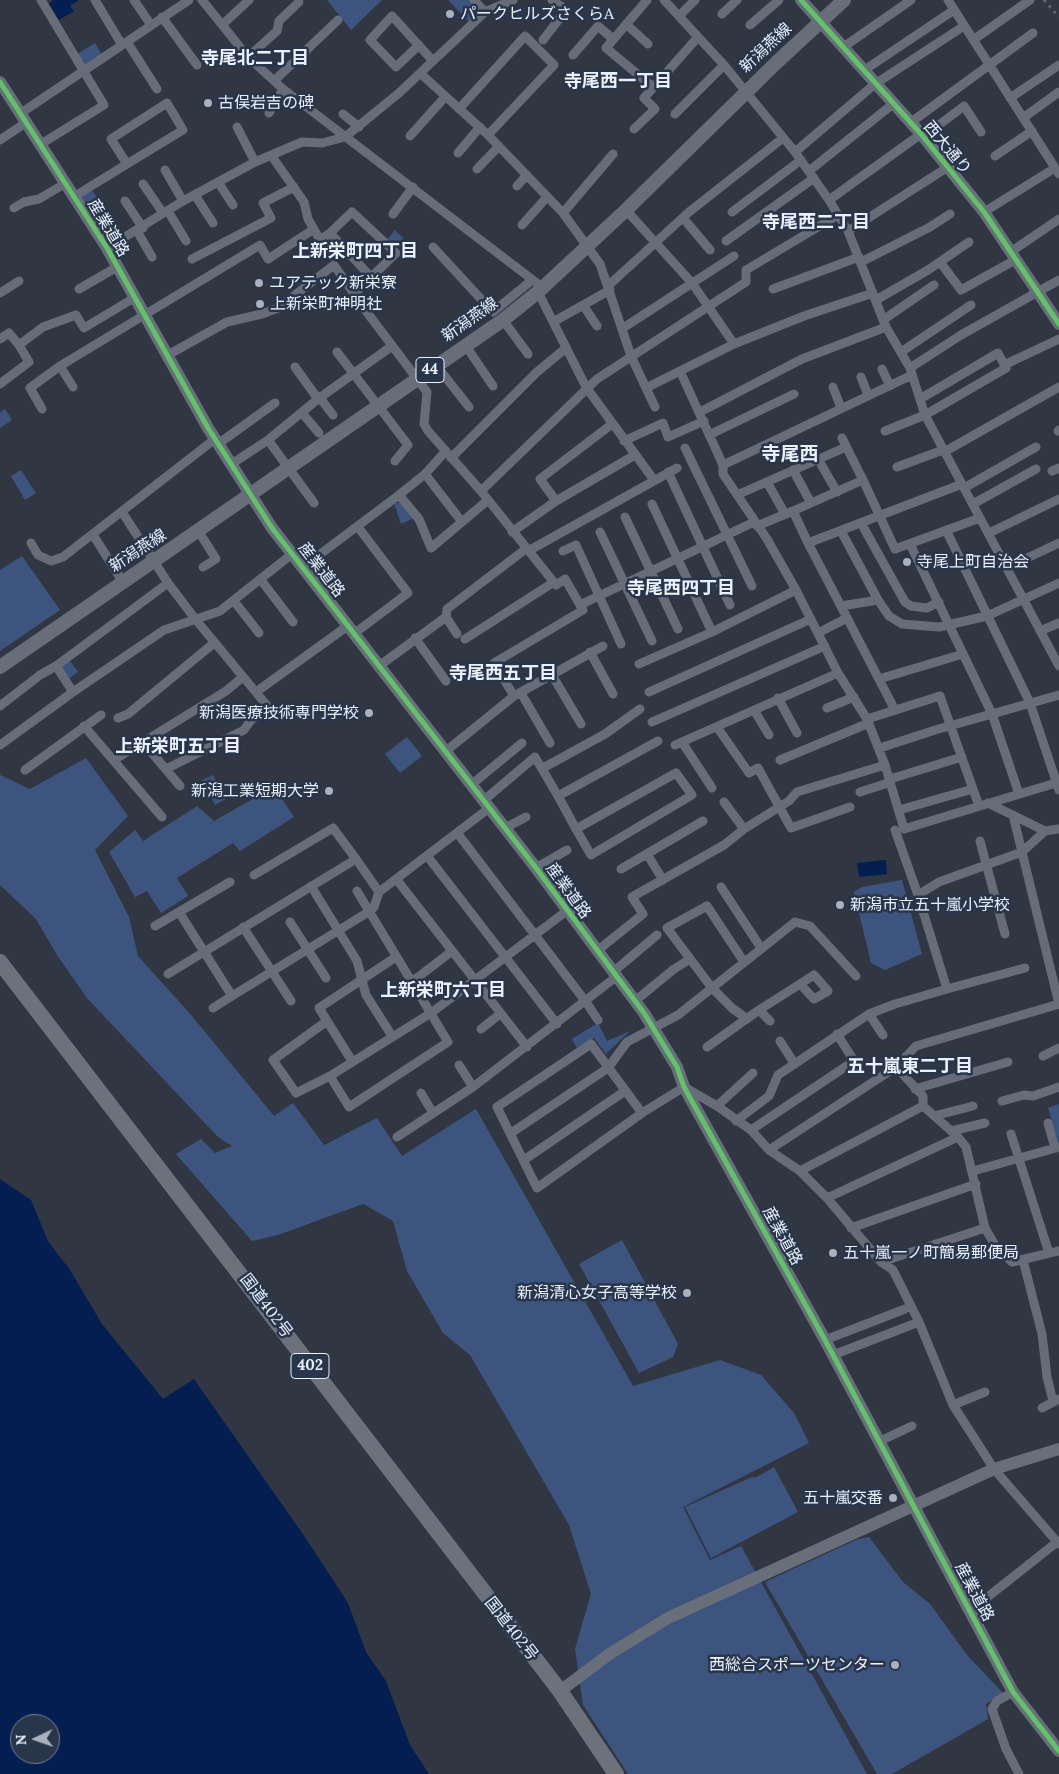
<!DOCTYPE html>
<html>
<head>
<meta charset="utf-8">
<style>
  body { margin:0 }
  #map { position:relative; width:1059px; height:1774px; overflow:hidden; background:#303742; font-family:Lora,serif }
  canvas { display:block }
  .north { position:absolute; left:10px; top:1714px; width:50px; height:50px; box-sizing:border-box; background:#28354a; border:1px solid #768192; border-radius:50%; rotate:267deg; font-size:14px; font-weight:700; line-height:20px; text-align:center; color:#ebf2fd }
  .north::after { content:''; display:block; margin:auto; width:18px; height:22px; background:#aab1bc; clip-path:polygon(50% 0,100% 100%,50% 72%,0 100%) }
</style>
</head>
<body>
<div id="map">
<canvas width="1059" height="1774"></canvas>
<div class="north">N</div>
</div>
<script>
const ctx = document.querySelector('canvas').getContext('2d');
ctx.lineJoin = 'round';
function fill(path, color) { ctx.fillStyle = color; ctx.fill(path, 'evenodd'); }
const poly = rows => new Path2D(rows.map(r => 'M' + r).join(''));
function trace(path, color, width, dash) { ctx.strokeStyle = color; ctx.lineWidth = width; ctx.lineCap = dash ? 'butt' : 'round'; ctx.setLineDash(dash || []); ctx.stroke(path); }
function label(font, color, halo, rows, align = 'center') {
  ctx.font = font + ' Lora,"Noto Sans JP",serif'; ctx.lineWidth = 5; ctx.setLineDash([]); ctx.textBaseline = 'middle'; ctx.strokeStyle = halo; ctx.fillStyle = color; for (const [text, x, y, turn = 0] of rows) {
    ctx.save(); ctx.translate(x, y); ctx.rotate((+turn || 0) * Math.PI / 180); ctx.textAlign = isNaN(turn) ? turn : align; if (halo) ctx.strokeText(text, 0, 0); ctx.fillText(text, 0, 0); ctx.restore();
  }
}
fill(poly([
  [327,0,382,0,351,30],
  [448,0,471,0,483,11,470,23],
  [95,43,103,57,85,66,77,54],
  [92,190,101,203,89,212,81,200,83,195],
  [395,230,404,239,395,248,386,241],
  [5,409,12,420,0,428,0,413],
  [21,470,36,493,25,500,11,476],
  [394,503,401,503,414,518,401,524],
  [22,556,60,610,0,651,0,570],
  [70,661,78,672,67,680,60,668],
  [407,737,422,756,400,773,385,754],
  [86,758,128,816,95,850,129,917,138,956,192,1016,274,1116,293,1103,324,1145,377,1118,402,1156,476,1109,633,1386,720,1360,761,1375,794,1413,809,1443,683,1507,710,1560,741,1546,867,1774,628,1774,583,1705,575,1649,591,1594,569,1525,470,1355,443,1333,407,1271,393,1221,363,1204,278,1235,252,1241,176,1154,201,1139,215,1153,232,1146,218,1137,87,998,57,955,36,919,0,885,0,775,30,789],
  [213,775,226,799,215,805,202,780],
  [274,787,294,817,240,851,233,843,177,878,188,896,161,913,147,891,135,897,109,852,135,830,143,841,197,806,214,821],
  [902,880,922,954,885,970,871,963,854,892,862,887],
  [598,1023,607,1041,630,1031,606,1054,594,1038,577,1048,572,1039],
  [1059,1104,1059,1144,1048,1108],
  [622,1240,678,1344,673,1357,639,1373,579,1264],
  [774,1467,798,1512,711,1558,685,1507,752,1477,755,1478],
  [869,1537,903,1582,930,1604,967,1655,1003,1693,986,1704,988,1719,892,1774,877,1774,765,1582,858,1539]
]), '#3d557e');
fill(poly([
  [53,0,79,0,70,6,74,11,59,20,49,4],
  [886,860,887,874,859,877,857,863],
  [0,1179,31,1200,48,1241,70,1270,102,1324,163,1399,194,1379,307,1540,348,1603,366,1652,386,1681,410,1745,429,1774,0,1774],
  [20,1724,50,1724,50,1754,20,1754]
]), '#041e51');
trace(poly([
  [95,0,122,45],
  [134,0,151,25],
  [202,0,248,57,283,89,542,287],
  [474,0,485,12],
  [647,0,606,48,653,87],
  [664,0,724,65,795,152,829,200,848,231,886,327,910,368,925,415,1059,666],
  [948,0,1059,174],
  [722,14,737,0],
  [679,16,695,0],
  [162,17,197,65],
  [626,24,648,44],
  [222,25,249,0],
  [750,25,779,0],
  [543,40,566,10,552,0],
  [973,40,1030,0],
  [127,42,157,89],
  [419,45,396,67,370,40,392,16,433,61],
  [842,48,911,0],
  [573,55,598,26,613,39],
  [248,57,277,31,279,21,299,2],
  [863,71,954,10],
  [420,73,488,135,563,213,600,264,631,356,646,388,734,344,804,316,873,293],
  [274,81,338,20],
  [1010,98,1059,65],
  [459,109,525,36,554,65,488,135],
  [21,113,189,0],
  [269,113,283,89],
  [343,114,359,127],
  [675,114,724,65],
  [1023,118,1059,92],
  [910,123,1033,33],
  [237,127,255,162],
  [634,129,655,109,644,98,698,37],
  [410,136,445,97],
  [923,137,964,106,981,132],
  [0,140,27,122],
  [41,144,104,105,41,0],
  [795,152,875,84,964,26],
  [458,153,480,127],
  [271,155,304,202,308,219,320,240,330,233,352,212,396,253,354,294],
  [995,156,1032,131],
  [477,169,499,146],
  [165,170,183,201],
  [809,171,893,104],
  [218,182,233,205],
  [143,184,163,213],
  [517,186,527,175],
  [195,195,213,223],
  [75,196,127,164,183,130,167,103,111,139,127,164],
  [829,200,921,134],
  [125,201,143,228],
  [14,208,24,202,39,199,66,183],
  [626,210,692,283,734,344],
  [168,211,186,241],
  [732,212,801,160],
  [984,212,1055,168],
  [563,213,613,154],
  [393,214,413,187],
  [684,219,710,250],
  [522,225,547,197],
  [137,231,152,257],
  [848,231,948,167],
  [330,233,371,277],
  [726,241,814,178],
  [433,247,493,312,532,280],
  [107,248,183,201,255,162,302,142,322,143,345,137,399,93,485,12,513,0],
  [1012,251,1059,219],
  [192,259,271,218,263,203,294,187],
  [861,262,930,227,950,214],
  [940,262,961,290,1017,259],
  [609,285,689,212,783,138],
  [79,289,117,267],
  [773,289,859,257],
  [538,292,586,387,654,480],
  [0,293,19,281],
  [876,300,928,270,969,242],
  [583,305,597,326],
  [503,320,528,354],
  [883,320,934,285],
  [553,322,610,290],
  [623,328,734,256],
  [0,339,9,333,19,345],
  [466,346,493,386],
  [337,352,408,445,395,461],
  [901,352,971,305],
  [166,356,227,322,262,314,278,308,334,265,363,307,427,392,424,424,428,431,481,491,556,585,565,579,583,610,494,663,514,696,446,751],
  [436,365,469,407],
  [1004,365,1059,339],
  [60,366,73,387],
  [295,367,318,399],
  [910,368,961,335,1059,280],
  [882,369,890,386],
  [680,371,723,465,723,474,767,539,796,590,838,673,867,719,885,765,904,829,1059,782],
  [861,377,868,395],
  [0,384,29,362,19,345,43,327,76,315,84,328,134,298],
  [833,387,841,408],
  [646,388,655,407],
  [320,398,333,415],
  [42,409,30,388,60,366,260,245,268,259,314,229],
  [700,412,802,359,886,327],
  [302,413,319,433],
  [885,431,925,415,1006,368,998,353,920,399],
  [1058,431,1059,430],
  [709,435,794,394],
  [842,438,863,480],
  [268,440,314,503],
  [624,441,663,423,668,437,704,421],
  [218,444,275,403],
  [685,448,752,586],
  [944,452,1059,387],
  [451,458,537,372,566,348],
  [818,459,837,492],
  [230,465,268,440,318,399,392,346],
  [723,465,912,375],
  [897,467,943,450],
  [793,470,811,503],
  [1052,471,1059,468],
  [668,472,730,605],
  [425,474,462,522],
  [767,482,785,514],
  [964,488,1036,447],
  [481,491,597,379,746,282,746,270,838,215],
  [399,495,419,519,431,548,488,500],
  [737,495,846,447],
  [556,501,540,479,612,424],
  [652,504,712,632],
  [973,504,1036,469],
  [793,511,863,480,895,549,980,518],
  [122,512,168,583,196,620,269,708,251,720,244,730,166,769],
  [625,517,678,629],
  [861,523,905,602,911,606,927,608,939,602],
  [757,526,793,511,808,543,962,484],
  [946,530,1030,703,1059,790],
  [841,531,878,600,889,616,902,624,939,627,987,616,1059,583],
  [199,532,216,559,203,567],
  [512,532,556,501,635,455],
  [600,532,652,641],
  [989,533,1059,499],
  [93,535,123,582],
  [31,543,38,555,51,561,63,557,215,439],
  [808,543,895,710],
  [910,544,992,714,1019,794],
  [530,550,677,468],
  [563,551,576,545,621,644],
  [303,567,399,495,425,474,445,452],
  [1008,567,1059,543],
  [261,580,293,622],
  [234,601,259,633],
  [580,605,754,522],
  [841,606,878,600],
  [446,617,457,634],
  [1040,631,1059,623],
  [355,633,408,593,358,527],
  [818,633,847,618],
  [415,638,446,681],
  [465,639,554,582],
  [590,652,613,694],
  [639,664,712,632,796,590],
  [56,666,168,583],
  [379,666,446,617,447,609,527,548],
  [552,675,581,724],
  [879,679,963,654],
  [256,692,349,625],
  [649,692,811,619],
  [521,693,550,743],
  [514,696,603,646],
  [778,698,797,733],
  [0,706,40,675,56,666,73,692],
  [827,708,854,697],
  [754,710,769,735],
  [118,718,128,714,214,643],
  [867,719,940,696,979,806],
  [652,722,825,646],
  [84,726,162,817],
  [717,727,749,773,758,768,791,828,850,807],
  [142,741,180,786],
  [682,742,712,788],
  [0,745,73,692,164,630,220,611,292,554],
  [675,745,838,673],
  [880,748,935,730,1059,695],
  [114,760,226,691,243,677],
  [780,760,869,723],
  [543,768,605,734,640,709],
  [25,770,101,715],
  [890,779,962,757],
  [471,785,522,743],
  [860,792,891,782],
  [558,796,576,829,591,855,692,795,676,773,576,829],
  [483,801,535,757,558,796,658,741],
  [724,802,744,829],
  [988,803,1045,831],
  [899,810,973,789],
  [1013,815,1059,1004],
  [505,828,526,817],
  [458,834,586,1002,598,1020],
  [980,841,1005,934],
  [647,854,663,880],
  [428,857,557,1024],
  [536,868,567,850],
  [621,869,703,821],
  [254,875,333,828,356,859],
  [397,880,527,1047],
  [230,882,179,912,232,996,370,911,374,907,379,892,488,809],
  [311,886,357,961,366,995,392,1036],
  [721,887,761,948],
  [918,895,939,882,1022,852,1045,831,1059,829],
  [290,922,326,978],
  [155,926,179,912],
  [243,927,291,1001],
  [597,951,643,914,632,897,724,845,744,829,789,801,797,792,885,765],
  [744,962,707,906,667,928,712,988,732,1008,747,1019],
  [613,972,657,935],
  [168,974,356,859,379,892],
  [413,981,452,951],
  [947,989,1025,968],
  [635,1001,674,969,690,959],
  [213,1008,232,996],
  [759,1010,770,1021],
  [869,1014,883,1035],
  [327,1021,273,1060,296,1093,330,1076,431,1013,568,910],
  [481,1029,500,1014],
  [780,1041,794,1063],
  [707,1047,759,1010,800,984,814,975,828,991,814,999,800,984],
  [1043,1056,1059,1048],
  [352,1061,319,1008,396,957],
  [459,1065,473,1087],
  [896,1067,923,1096,923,1106],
  [330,1076,349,1107,448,1042,357,891],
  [915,1089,1008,1062],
  [421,1093,433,1113],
  [1002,1101,1024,1095,1033,1096,1059,1087],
  [717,1106,753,1073],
  [642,1113,591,1044,497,1107,537,1188,642,1113,684,1087,717,1106,751,1130,769,1150,800,1171,827,1198,881,1262,893,1270,919,1322,953,1405,994,1469,1059,1544],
  [934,1116,973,1106],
  [736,1121,769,1096,778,1075,869,1014,895,1004,947,989,918,895,895,830],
  [1048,1123,1055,1148],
  [751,1130,854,1061,837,1034],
  [951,1131,985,1123],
  [511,1133,608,1068,627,1042,678,1015,795,922,810,926,856,976],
  [1011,1134,1049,1253],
  [397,1137,473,1087,616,977],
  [769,1150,896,1067,916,1046,1059,1004],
  [524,1160,625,1091],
  [800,1171,923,1106,958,1137],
  [973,1171,1059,1147],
  [827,1198,958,1137,966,1147,985,1228,996,1247,1012,1262,1059,1251],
  [851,1228,976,1184],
  [1023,1260,1042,1334,1047,1377,1053,1401],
  [881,1262,985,1228],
  [825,1340,905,1309],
  [833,1355,919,1322],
  [953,1405,985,1392],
  [1042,1408,1059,1399],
  [878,1442,912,1426],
  [970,1611,1057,1542],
  [1013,1692,997,1701,992,1709,1006,1749,1019,1774]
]), '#676d78', 9);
trace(poly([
  [801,0,921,134,984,212,1059,324],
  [0,82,107,248,208,428,272,528,536,868,644,1013,677,1067,684,1087,825,1340,1013,1692,1059,1751],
  [560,1691,611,1653,668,1618,994,1469,1059,1449]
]), '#686f7b', 12);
trace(poly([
  [0,667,503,320,538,292,626,210,777,62,844,0]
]), '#676e79', 14);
trace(poly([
  [0,962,560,1691,616,1774]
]), '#6c727c', 16);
trace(poly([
  [1044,0,1059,17]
]), '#6b7079', 2.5, [2.5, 5]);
trace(poly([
  [801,0,921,134,984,212,1059,324],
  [0,82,107,248,208,428,272,528,536,868,644,1013,677,1067,684,1087,825,1340,1013,1692,1059,1751]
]), '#61c268', 5);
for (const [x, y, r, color] of [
  [450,14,5,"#aab1bc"],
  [208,103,5,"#aab1bc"],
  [259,283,5,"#aab1bc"],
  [260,304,5,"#aab1bc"],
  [907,562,5,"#aab1bc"],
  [369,713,5,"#aab1bc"],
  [329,791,5,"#aab1bc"],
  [840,905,5,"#aab1bc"],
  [833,1253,5,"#aab1bc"],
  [687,1293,5,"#aab1bc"],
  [893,1498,5,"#aab1bc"],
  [895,1665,5,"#aab1bc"]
]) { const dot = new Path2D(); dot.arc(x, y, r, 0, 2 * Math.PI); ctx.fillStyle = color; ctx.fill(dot); trace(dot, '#28354a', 2); }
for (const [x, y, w] of [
  [430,370,28],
  [310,1366,38]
]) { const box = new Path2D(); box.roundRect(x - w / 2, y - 12.5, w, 25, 4); ctx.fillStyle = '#28354a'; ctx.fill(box); trace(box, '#ebf2fd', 1); }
label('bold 15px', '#ebf2fd', null, [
  ["44",430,370],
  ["402",310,1366]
]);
label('16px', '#ebf2fd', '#28354a', [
  ["パークヒルズさくらA",460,14],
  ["古俣岩吉の碑",218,103],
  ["ユアテック新栄寮",269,283],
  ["上新栄町神明社",270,304],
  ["寺尾上町自治会",917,562],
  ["新潟医療技術専門学校",359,713,"right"],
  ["新潟工業短期大学",319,791,"right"],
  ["新潟市立五十嵐小学校",850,905],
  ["五十嵐一ノ町簡易郵便局",843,1253],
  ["新潟清心女子高等学校",677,1293,"right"],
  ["五十嵐交番",883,1498,"right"],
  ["西総合スポーツセンター",885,1665,"right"]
], 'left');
label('16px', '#ebf2fd', '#28354a', [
  ["新潟燕線",766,48,-43],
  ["西大通り",947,148,50],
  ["産業道路",108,228,59],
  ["新潟燕線",470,320,-35],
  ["新潟燕線",138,551,-33],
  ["産業道路",321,570,52],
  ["産業道路",568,891,54],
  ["産業道路",782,1236,61],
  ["国道402号",266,1306,53],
  ["産業道路",974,1592,62],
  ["国道402号",511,1629,52]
]);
label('bold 18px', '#ebf2fd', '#28354a', [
  ["寺尾北二丁目",255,59],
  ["寺尾西一丁目",618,82],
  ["寺尾西二丁目",816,223],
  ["上新栄町四丁目",355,252],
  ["寺尾西四丁目",681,589],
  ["寺尾西五丁目",503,674],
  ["上新栄町五丁目",178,747],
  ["上新栄町六丁目",443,991],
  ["五十嵐東二丁目",910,1067]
]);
label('bold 19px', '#ebf2fd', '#28354a', [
  ["寺尾西",790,455]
]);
</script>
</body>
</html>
